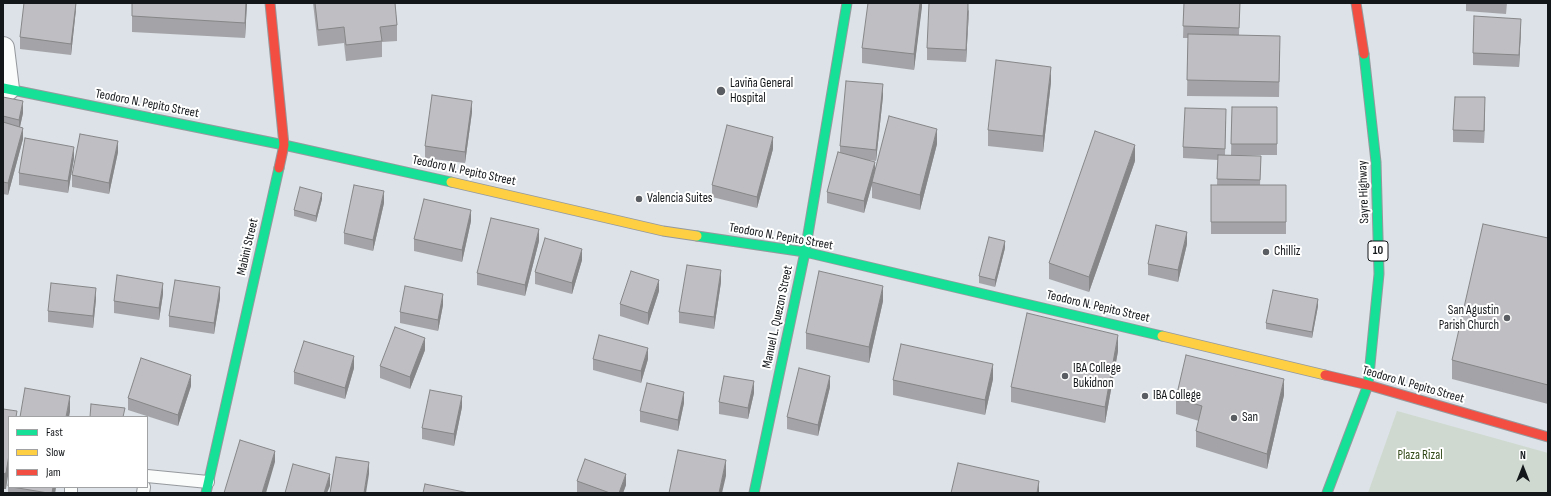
<!DOCTYPE html>
<html>
<head>
<meta charset="utf-8">
<style>
  body { margin:0 }
  #map { position:relative; width:1551px; height:496px; overflow:hidden; background:#dce2e7; font-family:"Sofia Sans Condensed",sans-serif }
  canvas { display:block }
  .frame { position:absolute; inset:0; border:4px solid #14171a; pointer-events:none }
  .legend { position:absolute; left:8px; top:416px; width:140px; height:72px; box-sizing:border-box; background:#fff; border:1px solid #a1a2a3; margin:0; padding:5px 7px; list-style:none; font-size:12px; color:#14171a }
  .legend li { display:flex; align-items:center; gap:8px; height:20px }
  .legend b { width:20px; border:1px solid #a1a2a3 }
  .north { position:absolute; left:1503px; top:448px; width:40px; height:40px; -webkit-text-stroke:3px #fff; paint-order:stroke; rotate:0deg; font-size:11px; font-weight:700; line-height:16px; text-align:center; color:#14171a }
  .north::after { content:''; display:block; margin:auto; width:14px; height:18px; background:#14171a; clip-path:polygon(50% 0,100% 100%,50% 72%,0 100%) }
</style>
</head>
<body>
<div id="map">
<canvas width="1551" height="496"></canvas>
<div class="frame"></div>
<ul class="legend">
<li><b style="height:5px;background:#16e098"></b>Fast</li>
<li><b style="height:5px;background:#ffcf43"></b>Slow</li>
<li><b style="height:5px;background:#f24e42"></b>Jam</li>
</ul>
<div class="north">N</div>
</div>
<script>
const ctx = document.querySelector('canvas').getContext('2d');
ctx.lineJoin = 'round';
function fill(path, color) { ctx.fillStyle = color; ctx.fill(path, 'evenodd'); }
const poly = rows => new Path2D(rows.map(r => 'M' + r).join(''));
function trace(path, color, width, dash) { ctx.strokeStyle = color; ctx.lineWidth = width; ctx.lineCap = dash ? 'butt' : 'round'; ctx.setLineDash(dash || []); ctx.stroke(path); }
function label(font, color, halo, rows, align = 'center') {
  ctx.font = font + ' "Sofia Sans Condensed",sans-serif'; ctx.lineWidth = 4; ctx.setLineDash([]); ctx.textBaseline = 'middle'; ctx.strokeStyle = halo; ctx.fillStyle = color; for (const [text, x, y, turn = 0] of rows) {
    ctx.save(); ctx.translate(x, y); ctx.rotate((+turn || 0) * Math.PI / 180); ctx.textAlign = isNaN(turn) ? turn : align; if (halo) ctx.strokeText(text, 0, 0); ctx.fillText(text, 0, 0); ctx.restore();
  }
}
fill(poly([
  [1397,411,1548,453,1548,493,1368,493]
]), '#cfd9cf');
const lane = poly([
  [147,476,208,482],
  [71,493,71,487],
  [143,493,144,487]
]);
const street = poly([
  [3,48,8,89]
]);
const fast = poly([
  [3,88,284,145,451,182],
  [697,236,805,252,1162,336],
  [206,493,279,168],
  [754,493,805,252,847,3],
  [1327,493,1368,385,1379,274,1376,162,1364,54]
]);
const slow = poly([
  [451,182,663,231,697,236],
  [1162,336,1325,375]
]);
const jam = poly([
  [270,3,284,145,279,168],
  [1356,3,1364,54],
  [1325,375,1368,385,1548,437]
]);
trace(lane, '#95999d', 14);
trace(street, '#95999d', 24);
trace(fast, '#95999d', 11);
trace(slow, '#95999d', 11);
trace(jam, '#95999d', 11);
trace(lane, '#fafbfb', 12);
trace(street, '#fafbfb', 22);
trace(fast, '#16e098', 9);
trace(slow, '#ffcf43', 9);
trace(jam, '#f24e42', 9);
fill(poly([
  [76,3,76,9,71,55,20,49,20,37],
  [132,3,247,3,245,38,132,32],
  [313,3,395,3,397,25,397,41,382,42,382,57,346,61,344,43,318,46],
  [922,3,914,70,862,63,862,48],
  [1184,3,1240,3,1239,35,1280,51,1279,97,1187,96,1188,38,1183,38],
  [1466,3,1507,3,1506,14,1466,11],
  [969,10,966,62,927,60,927,48],
  [1521,30,1519,67,1473,65,1473,53],
  [1051,82,1043,152,988,146,988,130],
  [883,96,876,161,868,160,875,172,937,144,920,210,872,198,872,184,864,213,827,203,827,192,840,153,840,146],
  [3,97,23,113,20,127,23,139,8,195,3,194],
  [1232,107,1277,107,1277,155,1231,155],
  [1485,109,1484,143,1453,142,1453,130],
  [472,112,465,163,425,158,425,146],
  [1226,121,1225,155,1261,156,1260,185,1286,185,1286,234,1211,234,1211,185,1217,185,1218,160,1183,158,1183,147],
  [773,149,757,208,712,197,712,185],
  [118,152,109,194,72,187,72,175],
  [74,158,68,193,19,185,19,173],
  [1135,161,1089,292,1049,279,1049,263],
  [322,199,316,222,294,216,294,210],
  [384,203,373,251,344,244,344,233],
  [471,221,462,262,414,251,414,239],
  [1548,238,1548,404,1452,379,1452,360],
  [539,241,525,296,477,285,477,273],
  [1187,244,1178,282,1148,275,1148,264],
  [1005,248,995,287,979,283,979,276],
  [582,260,572,294,535,284,535,272],
  [721,282,714,329,679,323,679,312],
  [659,291,648,325,620,316,620,304],
  [163,294,159,320,114,313,114,301],
  [220,298,214,334,169,327,169,316],
  [96,299,93,328,48,322,48,311],
  [883,301,869,363,806,349,806,333],
  [443,305,438,331,400,323,400,312],
  [1318,306,1312,338,1266,329,1266,323],
  [425,350,410,389,380,378,380,366],
  [1118,351,1105,423,1011,402,1011,387],
  [593,359,648,359,641,383,593,370],
  [354,368,345,399,294,384,294,372],
  [993,379,985,415,893,395,893,380],
  [191,386,178,426,128,410,128,398],
  [830,387,818,436,787,429,787,417],
  [754,393,748,419,719,414,719,402],
  [1284,395,1267,469,1196,447,1196,431,1199,421,1176,414,1176,398],
  [684,403,678,431,640,422,640,411],
  [462,407,454,446,422,439,422,428],
  [9,478,9,487,56,487,55,493,8,493,8,486],
  [577,481,626,485,623,493,577,493]
]), '#a4a4a8');
fill(poly([
  [76,3,76,9,71,55,71,44],
  [246,3,247,3,245,38,245,23],
  [920,3,922,3,922,7,914,70,914,54],
  [969,3,969,10,966,62,966,50],
  [1521,19,1521,30,1519,67,1519,55],
  [1051,67,1051,82,1043,152,1043,136],
  [883,84,883,96,876,161,876,150],
  [1485,97,1485,109,1484,143,1484,131],
  [23,101,23,113,19,131,19,120],
  [472,101,472,112,465,163,465,152],
  [23,128,23,139,8,195,8,183],
  [937,129,937,144,920,210,920,195],
  [773,137,773,149,757,208,757,197],
  [118,141,118,152,109,194,109,183],
  [1135,145,1135,161,1089,292,1089,277],
  [74,147,74,158,68,193,68,181],
  [875,162,875,174,864,213,864,201],
  [384,191,384,203,373,251,373,240],
  [322,193,322,199,316,222,316,216],
  [471,210,471,221,462,262,462,250],
  [539,229,539,241,525,296,525,285],
  [1187,232,1187,244,1178,282,1178,270],
  [1005,241,1005,248,995,287,995,280],
  [582,249,582,260,572,294,572,283],
  [721,270,721,282,714,329,714,317],
  [659,280,659,291,648,325,648,313],
  [163,283,163,294,159,320,159,308],
  [883,286,883,301,869,363,869,347],
  [220,287,220,298,214,334,214,323],
  [96,288,96,299,93,328,93,316],
  [443,294,443,305,438,331,438,320],
  [1318,299,1318,306,1312,338,1312,332],
  [1118,335,1118,351,1105,423,1105,407],
  [425,338,425,350,410,389,410,377],
  [648,348,648,359,641,383,641,371],
  [354,356,354,368,345,399,345,388],
  [993,364,993,379,985,415,985,400],
  [191,375,191,386,178,426,178,415],
  [830,376,830,387,818,436,818,425],
  [1284,379,1284,395,1267,469,1267,454],
  [754,381,754,393,748,419,748,408],
  [684,392,684,403,678,431,678,420],
  [4,395,4,411,3,414,3,398],
  [70,396,70,412,69,417,66,417],
  [462,396,462,407,454,446,454,434],
  [275,451,275,462,266,493,262,493],
  [9,455,9,470,6,489,3,489,3,474],
  [726,460,726,476,722,493,719,493],
  [369,462,369,474,366,493,364,493],
  [330,474,330,486,327,493,324,493],
  [626,474,626,485,623,493,619,493],
  [1039,481,1039,493,1037,493],
  [53,487,56,487,55,493,52,493]
]), '#868688');
const building = poly([
  [24,3,76,3,71,44,20,37,24,3],
  [132,3,246,3,245,23,132,16,132,3],
  [315,3,395,3,397,25,380,27,382,41,346,45,344,27,318,30,315,3],
  [868,3,920,3,914,54,862,48,868,3],
  [929,3,968,3,966,50,927,48,929,3],
  [1184,3,1240,3,1239,28,1183,26,1184,3],
  [1474,16,1521,19,1519,55,1473,53,1474,16],
  [1188,34,1280,36,1279,82,1187,80,1188,34],
  [996,60,1051,67,1043,136,988,130,996,60],
  [846,81,883,84,876,150,840,146,846,81],
  [432,95,472,101,465,152,425,146,432,95],
  [3,97,23,101,19,120,3,116,3,97],
  [1455,97,1485,97,1484,131,1453,130,1455,97],
  [1232,107,1277,107,1277,144,1231,144,1232,107],
  [1185,108,1226,109,1225,149,1183,147,1185,108],
  [889,116,937,129,920,195,872,182,889,116],
  [3,122,23,128,8,183,3,182,3,122],
  [727,125,773,137,757,197,712,185,727,125],
  [1095,131,1135,145,1089,277,1049,263,1095,131],
  [80,134,118,141,109,183,72,175,80,134],
  [25,138,74,147,68,181,19,173,25,138],
  [838,152,875,162,864,201,827,192,838,152],
  [1218,155,1261,156,1260,180,1217,179,1218,155],
  [354,185,384,191,373,240,344,233,354,185],
  [1211,185,1286,185,1286,222,1211,222,1211,185],
  [300,187,322,193,316,216,294,210,300,187],
  [424,199,471,210,462,250,414,239,424,199],
  [491,218,539,229,525,285,477,273,491,218],
  [1483,224,1548,238,1548,385,1452,360,1483,224],
  [1156,225,1187,232,1178,270,1148,264,1156,225],
  [989,237,1005,241,995,280,979,276,989,237],
  [545,238,582,249,572,283,535,272,545,238],
  [687,265,721,270,714,317,679,312,687,265],
  [631,271,659,280,648,313,620,304,631,271],
  [819,271,883,286,869,347,806,333,819,271],
  [117,275,163,283,159,308,114,301,117,275],
  [175,280,220,287,214,323,169,316,175,280],
  [51,283,96,288,93,316,48,311,51,283],
  [405,286,443,294,438,320,400,312,405,286],
  [1273,290,1318,299,1312,332,1266,323,1273,290],
  [1027,313,1118,335,1105,407,1011,387,1027,313],
  [395,327,425,338,410,377,380,366,395,327],
  [599,335,648,348,641,371,593,359,599,335],
  [304,341,354,356,345,388,294,372,304,341],
  [901,344,993,364,985,400,893,380,901,344],
  [1186,355,1284,379,1267,454,1196,431,1202,406,1176,398,1186,355],
  [141,358,191,375,178,415,128,398,141,358],
  [799,368,830,376,818,425,787,417,799,368],
  [724,376,754,381,748,408,719,402,724,376],
  [647,383,684,392,678,420,640,411,647,383],
  [25,388,70,396,66,417,20,417,25,388],
  [430,390,462,396,454,434,422,428,430,390],
  [91,404,125,408,123,417,90,417,91,404],
  [3,409,17,411,16,417,9,417,9,455,6,473,3,474,3,409],
  [240,440,275,451,262,493,224,493,240,440],
  [678,450,726,460,719,493,669,493,678,450],
  [336,457,369,462,364,493,330,493,336,457],
  [585,459,626,474,619,493,610,493,577,481,585,459],
  [958,463,1039,481,1037,493,951,493,958,463],
  [293,464,330,474,324,493,285,493,293,464],
  [9,478,9,486,8,486,9,478],
  [425,484,469,493,423,493,425,484],
  [12,487,53,487,52,493,48,493,12,487]
]);
fill(building, '#bfbfc3');
trace(building, '#868688', 1);
for (const [x, y, r, color] of [
  [721,91,5,"#5a5e62"],
  [639,199,4,"#5a5e62"],
  [1266,252,4,"#5a5e62"],
  [1507,318,4,"#5a5e62"],
  [1065,376,4,"#5a5e62"],
  [1145,396,4,"#5a5e62"],
  [1234,418,4,"#5a5e62"]
]) { const dot = new Path2D(); dot.arc(x, y, r, 0, 2 * Math.PI); ctx.fillStyle = color; ctx.fill(dot); trace(dot, '#fff', 1.5); }
for (const [x, y, w] of [
  [1378,251,20]
]) { const box = new Path2D(); box.roundRect(x - w / 2, y - 10, w, 20, 3); ctx.fillStyle = '#fff'; ctx.fill(box); trace(box, '#14171a', 1); }
label('bold 12px', '#14171a', null, [
  ["10",1378,251]
]);
label('13px', '#14171a', '#fff', [
  ["Laviña General",730,84],
  ["Hospital",730,99],
  ["Valencia Suites",647,199],
  ["Chilliz",1274,252],
  ["San Agustin",1499,311,"right"],
  ["Parish Church",1499,326,"right"],
  ["IBA College",1073,369],
  ["Bukidnon",1073,384],
  ["IBA College",1153,396],
  ["San",1242,418]
], 'left');
label('13px', '#14171a', '#fff', [
  ["Teodoro N. Pepito Street",147,104,11],
  ["Teodoro N. Pepito Street",464,171,12],
  ["Sayre Highway",1364,192,-92],
  ["Teodoro N. Pepito Street",781,237,10],
  ["Mabini Street",248,247,-77],
  ["Teodoro N. Pepito Street",1098,307,13],
  ["Manuel L. Quezon Street",778,317,-78],
  ["Teodoro N. Pepito Street",1413,385,16]
]);
label('13px', '#304715', '#fff', [
  ["Plaza Rizal",1420,456]
]);
</script>
</body>
</html>
